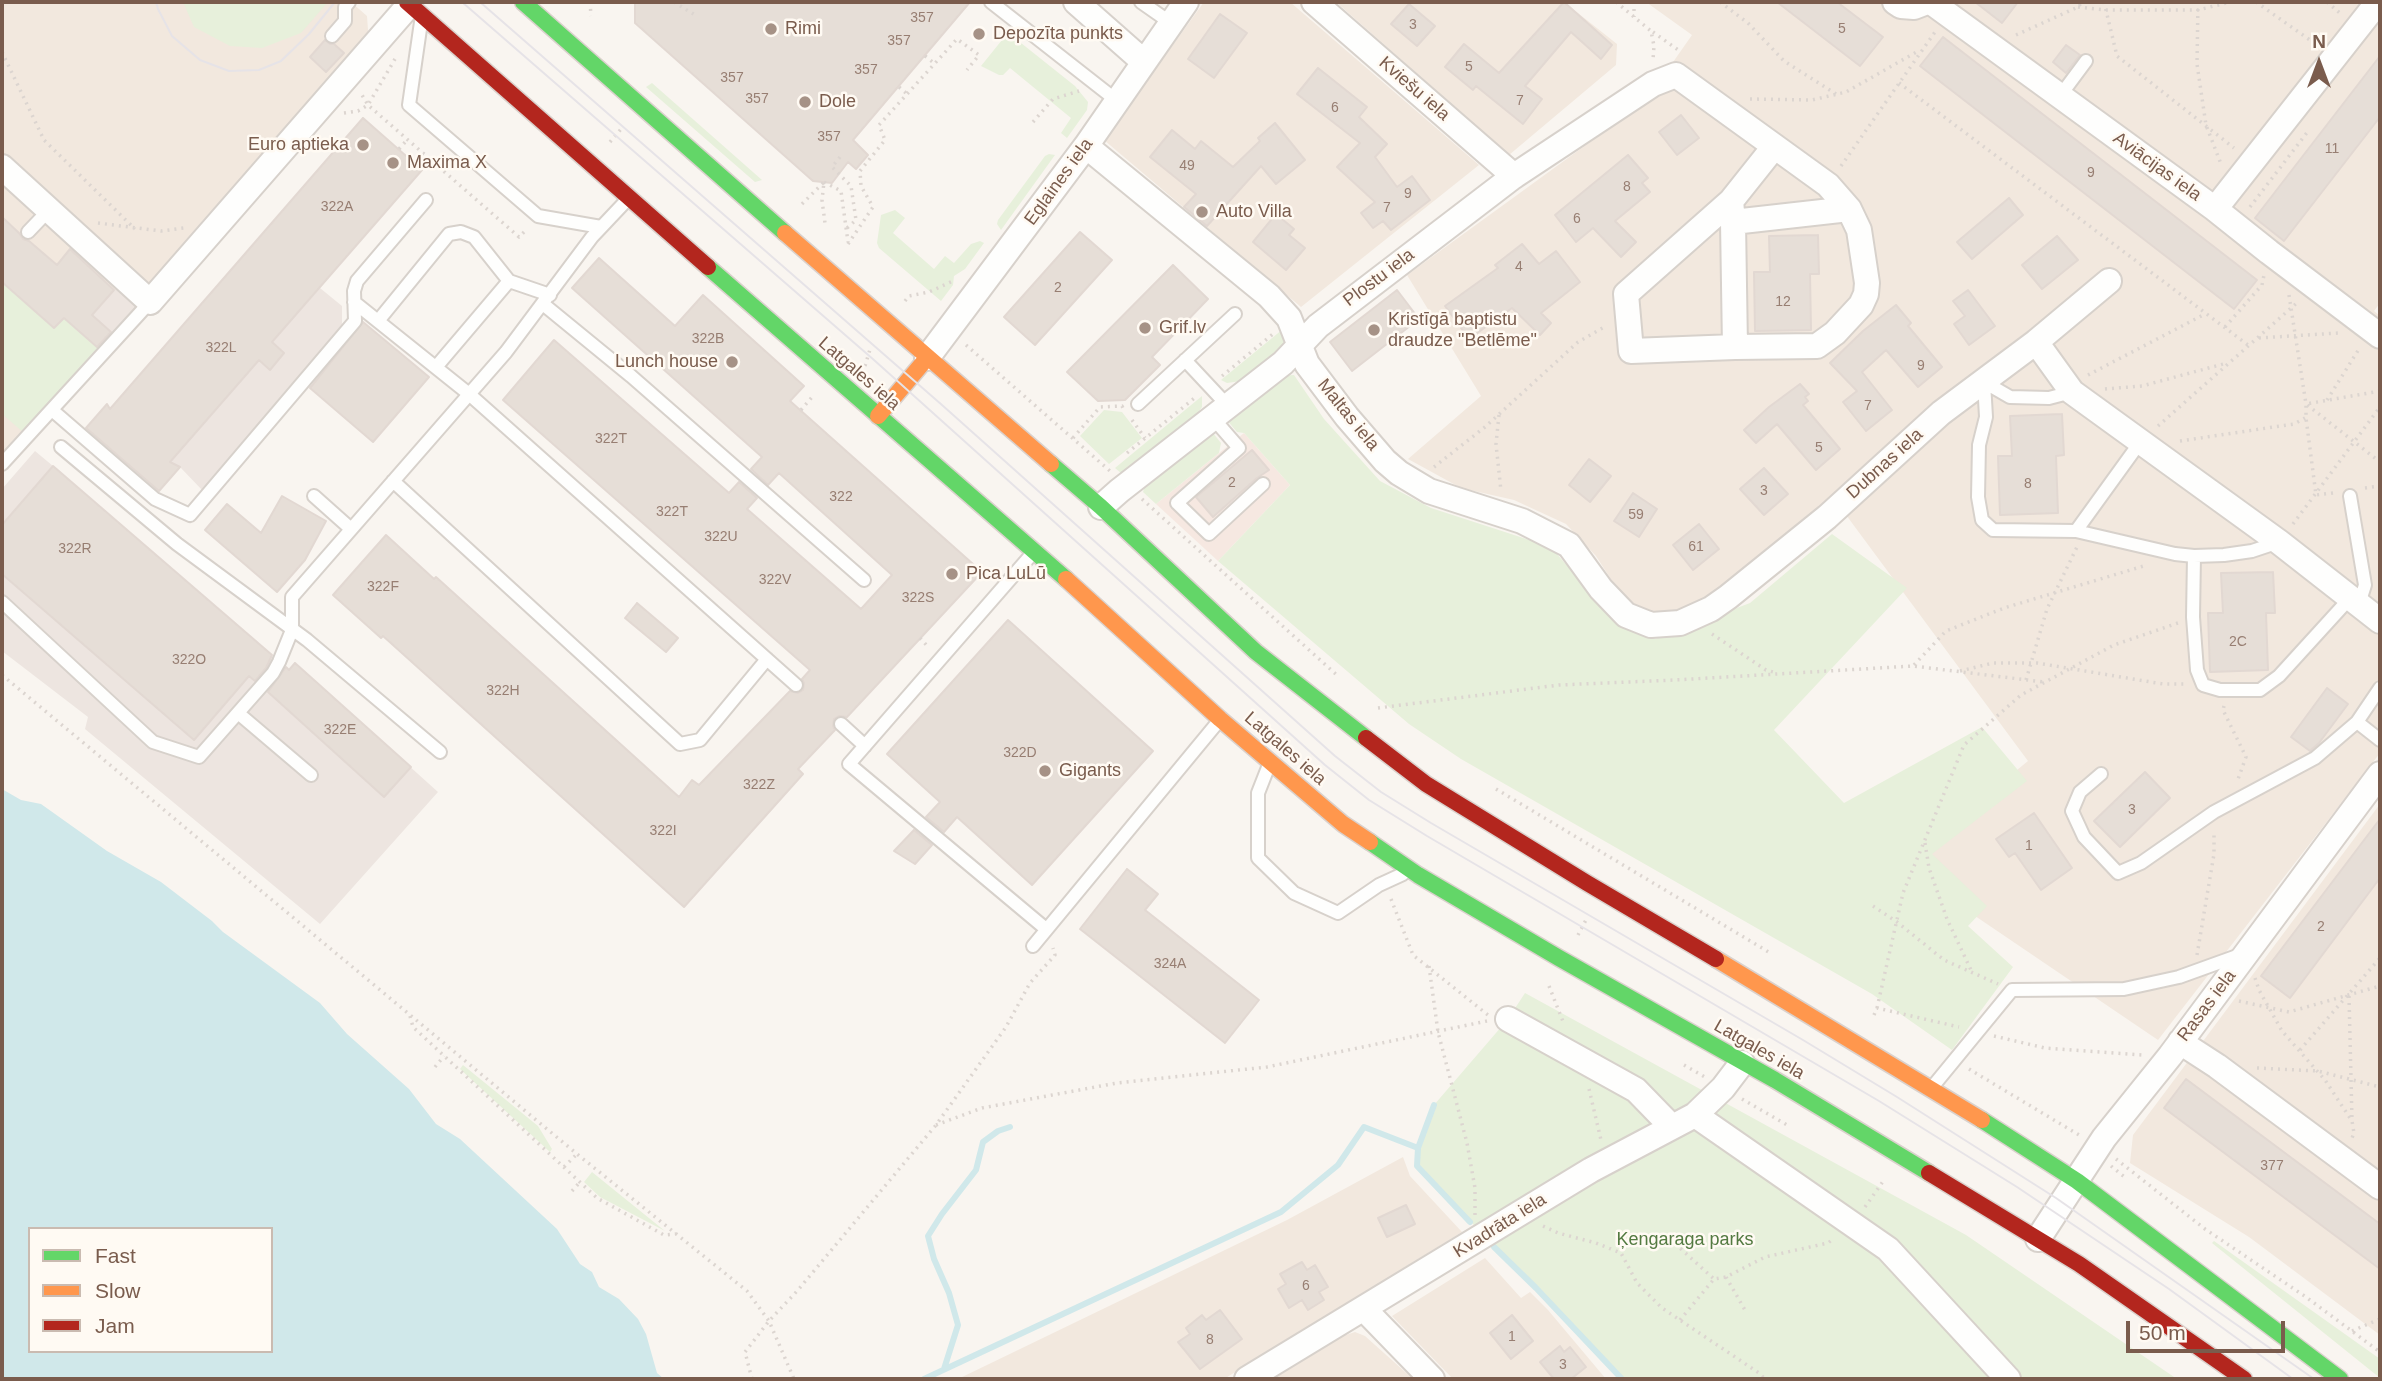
<!DOCTYPE html>
<html>
<head>
<meta charset="utf-8">
<style>
  body { margin:0 }
  #map { position:relative; width:2382px; height:1381px; overflow:hidden; background:#f9f5f0; font-family:Arial,sans-serif }
  canvas { display:block }
  .frame { position:absolute; inset:0; border:4px solid #7a5c4d; pointer-events:none }
  .legend { position:absolute; left:28px; top:1227px; width:245px; height:126px; box-sizing:border-box; background:#fffaf3; border:2px solid #cabbb1; margin:0; padding:9px 12px; list-style:none; font-size:21px; color:#7a5c4d }
  .legend li { display:flex; align-items:center; gap:14px; height:35px }
  .legend b { width:35px; border:2px solid #cabbb1 }
  .north { position:absolute; left:2284px; top:28px; width:70px; height:70px; -webkit-text-stroke:5px #fffaf3; paint-order:stroke; rotate:0deg; font-size:19px; font-weight:700; line-height:28px; text-align:center; color:#7a5c4d }
  .north::after { content:''; display:block; margin:auto; width:24px; height:32px; background:#7a5c4d; clip-path:polygon(50% 0,100% 100%,50% 72%,0 100%) }
  .scale { position:absolute; left:2126px; top:1321px; width:159px; height:32px; box-sizing:border-box; border:4px solid #7a5c4d; border-top:0; padding-left:9px; font-size:21px; line-height:24px; white-space:nowrap; color:#7a5c4d; -webkit-text-stroke:5px #fffaf3; paint-order:stroke }
</style>
</head>
<body>
<div id="map">
<canvas width="2382" height="1381"></canvas>
<div class="frame"></div>
<ul class="legend">
<li><b style="height:9px;background:#63d668"></b>Fast</li>
<li><b style="height:9px;background:#ff974d"></b>Slow</li>
<li><b style="height:9px;background:#b3261e"></b>Jam</li>
</ul>
<div class="north">N</div>
<div class="scale">50 m</div>
</div>
<script>
const ctx = document.querySelector('canvas').getContext('2d');
ctx.lineJoin = 'round';
function fill(path, color) { ctx.fillStyle = color; ctx.fill(path, 'evenodd'); }
const poly = rows => new Path2D(rows.map(r => 'M' + r).join(''));
function trace(path, color, width, dash) { ctx.strokeStyle = color; ctx.lineWidth = width; ctx.lineCap = dash ? 'butt' : 'round'; ctx.setLineDash(dash || []); ctx.stroke(path); }
function label(font, color, halo, rows, align = 'center') {
  ctx.font = font + ' Arial,sans-serif'; ctx.lineWidth = 5; ctx.setLineDash([]); ctx.textBaseline = 'middle'; ctx.strokeStyle = halo; ctx.fillStyle = color; for (const [text, x, y, turn = 0] of rows) {
    ctx.save(); ctx.translate(x, y); ctx.rotate((+turn || 0) * Math.PI / 180); ctx.textAlign = isNaN(turn) ? turn : align; if (halo) ctx.strokeText(text, 0, 0); ctx.fillText(text, 0, 0); ctx.restore();
  }
}
fill(poly([
  [2,2,351,2,367,16,369,44,2,457],
  [1204,2,1290,2,1479,165,1301,307,1104,140],
  [1336,2,1564,2,1617,44,1616,65,1509,155],
  [1646,2,2380,2,2380,303,2374,311,2380,316,2380,753,2158,1040,1953,901,1928,855,1935,837,2028,761,1835,500,1691,611,1669,615,1637,609,1621,595,1596,556,1566,524,1514,500,1461,488,1408,459,1481,396,1407,275,1645,102,1692,35],
  [2380,804,2380,1335,2249,1237,2130,1163,2133,1135],
  [1403,1157,1410,1176,1462,1232,1224,1379,958,1379,1287,1220],
  [1485,1258,1521,1298,1530,1292,1548,1310,1606,1379,1453,1379,1392,1316],
  [1355,1332,1365,1336,1413,1379,1269,1379,1340,1337]
]), '#f2e8de');
fill(poly([
  [1244,433,1290,485,1218,561,1156,504]
]), '#f6e8e1');
fill(poly([
  [118,286,139,305,112,333,92,315],
  [320,288,342,306,342,328,203,491,180,467,170,462,259,360,270,369,284,353,272,342],
  [35,451,53,466,2,525,2,489],
  [2,574,194,739,269,653,288,671,295,663,438,792,320,924,85,729,88,717,2,651]
]), '#ede5e0');
fill(poly([
  [183,2,328,2,301,33,262,48,230,46,194,27],
  [1006,35,1011,35,1075,86,1088,102,1087,110,1067,138,1061,133,1071,118,1010,68,1003,75,999,75,981,66],
  [652,83,762,180,755,182,646,87],
  [1049,154,1055,155,1001,230,997,224,998,220,1045,156],
  [895,210,905,218,893,233,934,269,945,256,954,263,971,244,980,241,984,243,965,269,954,276,953,285,941,301,879,248,877,243,881,215],
  [2,282,54,328,64,318,99,348,23,432,2,414],
  [1283,329,1285,338,1282,348,1277,354,1241,381,1227,383,1221,380],
  [1294,375,1324,419,1380,481,1431,508,1551,547,1611,617,1655,639,1750,603,1832,534,1907,588,1774,730,1844,803,1982,727,2027,781,1932,854,1987,906,1968,926,2013,967,1952,1050,1872,994,1461,759,1409,724,1218,561,1290,485,1244,433,1237,432,1226,419,1278,376],
  [1202,396,1202,407,1197,414,1121,473,1115,468],
  [1104,410,1122,412,1142,438,1109,464,1080,436],
  [1213,433,1221,443,1219,453,1156,504,1143,492,1146,483],
  [1525,993,1966,1235,2177,1379,1622,1379,1417,1166,1418,1148,1434,1105,1508,1019],
  [463,1065,538,1126,552,1149,550,1152,460,1069],
  [592,1172,665,1231,600,1197,584,1182],
  [2214,1241,2380,1359,2380,1378,2212,1243]
]), '#e7f0db');
fill(poly([
  [2,789,21,800,41,804,107,851,161,882,212,921,223,932,320,1003,347,1034,409,1089,436,1124,460,1139,557,1229,580,1264,592,1272,599,1287,619,1299,638,1319,646,1334,657,1373,664,1379,2,1379],
  [30,1229,271,1229,271,1351,30,1351]
]), '#d0e8ea');
trace(poly([
  [1418,1148,1417,1166,1470,1222],
  [1494,1247,1536,1288,1622,1379],
  [944,1369,958,1325,949,1293,934,1259,928,1236,942,1214,976,1170,983,1142,998,1131,1010,1127],
  [924,1379,1281,1212,1338,1165,1364,1127,1418,1148,1434,1105]
]), '#d0e8ea', 6);
const building = poly([
  [635,2,970,2,853,140,868,155,856,169,848,162,832,183,813,181,635,23,635,2],
  [1564,2,1612,45,1601,59,1571,32,1525,86,1542,99,1523,124,1476,86,1473,90,1445,67,1464,44,1499,73,1564,2],
  [1777,2,1837,2,1883,37,1860,66,1777,2],
  [1975,2,2018,2,2002,23,1975,2],
  [1409,4,1435,26,1417,46,1391,24,1409,4],
  [1220,14,1247,33,1214,78,1188,59,1220,14],
  [1943,37,2257,280,2234,309,1920,66,1943,37],
  [325,40,330,44,334,44,344,53,326,72,310,57,325,40],
  [2066,45,2080,55,2066,73,2053,62,2066,45],
  [2380,56,2380,117,2284,241,2255,218,2380,56],
  [1318,68,1367,107,1359,117,1387,144,1375,157,1397,187,1412,176,1430,200,1391,230,1383,221,1373,228,1361,213,1375,202,1337,167,1360,143,1297,94,1318,68],
  [1681,115,1699,138,1677,155,1659,132,1681,115],
  [363,118,422,170,272,342,284,353,270,370,259,360,170,462,180,467,159,491,86,428,107,404,110,409,363,118],
  [1275,123,1305,160,1276,184,1261,166,1207,226,1184,207,1196,194,1150,157,1172,130,1195,149,1201,141,1233,167,1260,141,1258,138,1275,123],
  [1628,155,1648,178,1642,183,1650,192,1615,221,1636,242,1621,257,1593,228,1576,242,1555,215,1628,155],
  [2009,198,2023,215,1972,259,1957,242,2009,198],
  [1276,214,1294,229,1289,235,1305,248,1286,270,1253,242,1276,214],
  [2,217,19,233,23,239,29,241,57,265,70,249,114,290,92,315,111,332,97,347,64,318,54,328,2,282,2,217],
  [1080,232,1112,260,1035,345,1004,317,1080,232],
  [1818,235,1819,274,1810,274,1811,330,1755,331,1754,272,1770,272,1769,236,1818,235],
  [2057,236,2078,260,2042,289,2022,265,2057,236],
  [1522,244,1539,264,1556,251,1580,282,1541,313,1551,323,1540,335,1512,308,1469,339,1445,306,1498,268,1495,265,1522,244],
  [599,258,675,326,703,295,804,386,790,401,982,572,847,717,839,716,834,719,833,726,835,730,798,769,803,774,684,907,383,636,381,638,333,595,386,535,434,579,436,577,679,797,692,780,699,785,790,691,798,693,803,690,804,683,802,679,810,670,503,400,554,340,729,493,739,482,757,498,747,509,861,609,892,575,779,473,768,485,751,469,762,457,572,288,599,258],
  [1173,265,1208,299,1152,357,1160,365,1125,400,1098,401,1067,372,1173,265],
  [1397,290,1419,319,1352,371,1330,342,1397,290],
  [1968,290,1995,326,1969,345,1954,324,1965,316,1953,301,1968,290],
  [1896,305,1911,323,1908,326,1942,367,1918,387,1886,350,1862,372,1892,410,1866,431,1843,402,1857,391,1830,363,1863,331,1896,305],
  [363,322,429,377,373,442,310,388,363,322],
  [1800,384,1809,394,1805,397,1808,401,1803,405,1840,449,1816,470,1777,424,1756,443,1744,430,1769,407,1800,384],
  [2062,414,2064,455,2056,456,2058,513,2000,515,1998,456,2012,456,2010,416,2062,414],
  [1252,450,1269,470,1257,478,1213,517,1196,497,1252,450],
  [1589,459,1611,476,1590,502,1569,485,1589,459],
  [53,466,272,655,266,668,255,681,249,676,194,740,2,574,2,525,53,466],
  [1764,468,1788,494,1764,515,1740,489,1764,468],
  [1633,493,1657,509,1639,537,1614,521,1633,493],
  [282,496,326,521,305,560,277,592,205,530,227,504,261,533,282,496],
  [1699,524,1719,549,1693,570,1673,545,1699,524],
  [2273,572,2275,613,2266,613,2268,670,2210,672,2208,613,2223,613,2221,573,2273,572],
  [637,603,678,638,666,652,625,618,637,603],
  [1008,620,1153,751,1032,885,957,817,944,832,926,817,940,802,887,754,1008,620],
  [295,663,411,767,384,797,268,692,286,667,289,670,295,663],
  [2327,688,2348,704,2319,743,2310,751,2291,737,2327,688],
  [2145,772,2170,798,2120,847,2094,821,2145,772],
  [2034,813,2072,868,2041,890,2015,853,2009,857,1996,839,2034,813],
  [2380,819,2380,878,2290,998,2261,976,2380,819],
  [914,830,932,845,915,864,894,851,914,830],
  [1127,869,1158,894,1145,910,1259,1000,1225,1043,1080,929,1127,869],
  [2186,1079,2380,1224,2380,1269,2164,1108,2186,1079],
  [1406,1205,1415,1224,1387,1237,1378,1218,1406,1205],
  [1302,1262,1307,1270,1315,1265,1328,1287,1319,1292,1324,1300,1308,1310,1302,1300,1289,1308,1278,1289,1286,1284,1280,1274,1302,1262],
  [1220,1310,1242,1339,1200,1369,1178,1342,1190,1334,1186,1328,1202,1315,1206,1320,1220,1310],
  [1512,1315,1533,1341,1511,1359,1490,1333,1512,1315],
  [1560,1346,1564,1352,1570,1347,1586,1367,1571,1379,1554,1379,1540,1362,1560,1346]
]);
fill(building, '#e6ded7');
trace(building, '#e2d8d2', 2);
const lane = poly([
  [991,2,1116,100],
  [1141,2,1171,23],
  [421,22,409,105,538,216,601,227],
  [332,36,345,21,345,7,349,2],
  [2060,96,2086,61],
  [28,232,49,210],
  [354,302,469,394,796,685],
  [543,304,631,376,864,580],
  [378,321,449,234,461,232,474,237,509,281,550,295],
  [1185,360,1228,406],
  [436,367,509,281],
  [1984,382,1986,417,1979,445,1978,497,1982,520,1993,530,2076,531,2175,554,2194,556,2224,555,2252,551,2279,542],
  [1984,382,2010,397,2049,398,2072,392],
  [1138,404,1235,314],
  [52,410,155,499,190,515,355,321,354,291,357,281,426,200],
  [1213,418,1239,448,1177,503,1209,534,1263,484],
  [61,447,177,544,307,640,440,752],
  [2,464,150,302],
  [393,481,680,744,700,740,767,659],
  [314,496,351,529],
  [2350,496,2365,585,2359,604],
  [2076,531,2141,441],
  [1032,554,849,764,1046,929],
  [2194,556,2193,617,2197,670,2203,685,2220,690,2260,690,2279,676,2351,597],
  [2,602,153,742,199,757,273,673,279,662,292,630,292,597,506,352,592,237,626,201],
  [2380,688,2357,722,2380,740],
  [238,713,311,775],
  [841,724,865,746],
  [1269,765,1258,793,1258,858,1294,893,1338,913,1379,885,1403,874],
  [2101,774,2080,792,2072,811,2084,837,2118,873,2141,863,2214,812,2315,758,2357,722],
  [1033,946,1218,722],
  [1934,1085,2012,990,2124,989,2179,977,2240,955]
]);
const street = poly([
  [1076,2,1144,62],
  [1314,2,1514,176],
  [1895,2,1901,6,1914,7,1927,2],
  [1931,2,2215,209,2269,252,2380,336],
  [1086,146,1269,296,1289,318,1307,364,1347,417,1385,461,1399,473,1429,491,1522,521,1569,545,1601,589,1626,615,1651,625,1680,623,1711,609,1728,597,1827,517,1941,413,2036,342,2109,281],
  [2,167,150,302,410,4],
  [1731,201,1626,294,1631,351,1735,347],
  [2215,209,2378,2],
  [1733,222,1849,209],
  [2036,342,2072,392,2279,542,2380,621],
  [927,358,1086,146,1186,2],
  [1101,507,1119,491,1283,363,1318,326,1514,176,1653,84,1676,75,1828,185,1849,209,1859,230,1867,283,1866,294,1861,305,1835,333,1817,346,1735,347,1733,222,1731,201,1774,147],
  [1508,1019,1636,1090,1671,1126],
  [2180,1042,2217,1066,2380,1187],
  [1695,1115,1888,1249,2008,1379],
  [2038,1239,2104,1138,2170,1056,2380,774],
  [1364,1309,1432,1379],
  [1247,1379,1591,1170,1695,1115,1723,1088,1742,1063]
]);
const fast = poly([
  [523,2,785,233],
  [708,267,1066,579],
  [1051,464,1101,507,1256,652,1366,738],
  [1370,842,1418,875,1559,958,1775,1080,1929,1173],
  [1982,1120,2077,1181,2340,1379]
]);
const slow = poly([
  [785,233,1051,464],
  [878,416,927,358],
  [1066,579,1220,719,1343,824,1370,842],
  [1716,959,1982,1120]
]);
const jam = poly([
  [407,2,708,267],
  [1366,738,1426,784,1587,883,1716,959],
  [1929,1173,2079,1264,2244,1379]
]);
trace(lane, '#d7d1cb', 16);
trace(street, '#d7d1cb', 28);
trace(fast, '#dad1cc', 19);
trace(slow, '#dad1cc', 19);
trace(jam, '#dad1cc', 19);
trace(poly([
  [590,2,591,16],
  [674,2,695,15],
  [1616,2,1651,31,1654,46,1653,60],
  [1634,2,1634,17],
  [1720,2,1748,23,1784,61,1836,94],
  [2104,2,2117,56,2234,148],
  [2198,2,2197,64,2206,125,2221,164],
  [2256,2,2317,45],
  [2327,2,2341,14],
  [2078,7,2105,10,2198,10,2230,2],
  [1653,32,1681,52],
  [2016,35,2078,7,2082,2],
  [2,52,44,140,135,229],
  [925,56,934,63],
  [395,59,368,105,519,237,527,229],
  [1899,83,2248,345],
  [899,87,906,93],
  [1750,99,1812,100,1846,92,1920,50],
  [344,113,358,111,368,105,362,95],
  [1033,122,1053,99,1079,91],
  [610,142,621,129],
  [399,149,407,140],
  [840,157,832,167,851,186,856,220,846,229],
  [1841,166,1935,32],
  [824,182,841,191,848,242],
  [802,204,824,182,822,200,825,223],
  [2250,207,2309,130],
  [98,223,161,231,184,228],
  [848,244,873,207,861,186,860,171,885,140,879,125,957,39,979,55,967,70],
  [2289,295,2306,404,2380,462],
  [905,301,909,296,929,292,955,280],
  [2225,327,2262,285,2264,275],
  [2259,338,2338,333],
  [966,345,1110,471],
  [865,366,871,346],
  [2088,375,2205,314],
  [1222,376,1273,334],
  [2105,389,2142,386,2227,363],
  [2327,400,2359,349],
  [801,410,812,397],
  [1499,415,1496,444,1501,491],
  [1132,420,1145,438],
  [2158,426,2299,301],
  [1073,438,1100,407,1122,406,1123,408],
  [2180,441,2294,424,2305,418],
  [1127,453,1197,396],
  [1434,467,1485,427,1578,342,1606,326],
  [2365,488,2380,486],
  [2333,493,2316,495,2306,418,2306,404,2380,391],
  [1142,499,1339,677],
  [2293,524,2380,407],
  [1712,634,1766,670,1777,673],
  [920,638,929,648],
  [1914,665,1946,631,2004,608,2147,565],
  [1960,671,1993,663,2037,663,2163,684,2184,684],
  [2,675,577,1154,747,1291,769,1321,794,1379],
  [2026,680,2047,609,2077,547],
  [2224,706,2223,710,2246,757,2237,782],
  [1378,708,1559,685,1675,680,1913,666,2044,682],
  [1496,789,1772,954],
  [1925,843,1929,868,1947,919,1971,970],
  [1391,899,1413,955,1488,1015],
  [1873,906,1897,922,1944,960,1998,984],
  [1578,935,1587,918],
  [2197,955,2214,854,2214,831],
  [1429,966,1438,1032,1467,1143,1475,1188,1475,1215],
  [2255,978,2259,990,2282,1031,2325,1080,2352,1121,2354,1133,2352,1138],
  [1549,986,1564,1024],
  [2349,996,2352,1120],
  [2239,1001,2289,1012,2380,986],
  [1877,1008,1903,893,1964,745,2021,695,2114,645,2178,623],
  [1874,1015,1877,1008,1959,1027],
  [410,1016,413,1027,597,1198,664,1235,676,1234],
  [1994,1036,2045,1048,2142,1055],
  [2300,1050,2380,958],
  [1684,1065,1705,1077],
  [435,1067,444,1056],
  [2257,1068,2318,1071,2380,1087],
  [1969,1069,2079,1135],
  [1589,1089,1601,1140],
  [1742,1099,1789,1126],
  [936,1125,982,1108,1117,1083,1267,1067,1487,1021],
  [2116,1159,2205,1229,2306,1297,2380,1352],
  [2111,1166,2127,1179],
  [564,1167,577,1154],
  [572,1191,580,1182],
  [1865,1207,1884,1180],
  [1543,1226,1558,1233,1596,1243,1621,1253,1637,1283,1662,1308,1759,1373,1765,1379],
  [1670,1239,1714,1279],
  [1726,1277,1745,1310],
  [1680,1320,1714,1279,1726,1277,1765,1257,1828,1243,1833,1239],
  [2352,1331,2380,1319],
  [752,1379,745,1352,769,1321,798,1290,936,1125,1006,1027,1030,983,1055,955,1053,948]
]), '#dcd5d0', 3.5, [2, 5]);
trace(lane, '#fefefd', 12);
trace(street, '#fefefd', 24);
trace(fast, '#63d668', 16);
trace(slow, '#ff974d', 16);
trace(jam, '#b3261e', 16);
trace(poly([
  [156,2,158,9,172,36,200,60,229,71,259,70,281,61,309,34,335,2],
  [462,2,874,360,1325,765,1369,800,1427,836,1879,1101,2017,1187,2169,1289,2293,1379],
  [480,2,942,405,1335,756,1381,792,1431,823,1803,1040,1897,1097,2056,1198,2314,1379]
]), '#e6e3e7', 2);
for (const [x, y, r, color] of [
  [771,29,7,"#a69286"],
  [979,34,7,"#a69286"],
  [805,102,7,"#a69286"],
  [363,145,7,"#a69286"],
  [393,163,7,"#a69286"],
  [1202,212,7,"#a69286"],
  [1145,328,7,"#a69286"],
  [1374,330,7,"#a69286"],
  [732,362,7,"#a69286"],
  [952,574,7,"#a69286"],
  [1045,771,7,"#a69286"]
]) { const dot = new Path2D(); dot.arc(x, y, r, 0, 2 * Math.PI); ctx.fillStyle = color; ctx.fill(dot); trace(dot, '#fffaf3', 2.5); }
label('14px', '#977e72', null, [
  ["357",922,18],
  ["3",1413,25],
  ["5",1842,29],
  ["357",899,41],
  ["5",1469,67],
  ["357",866,70],
  ["357",732,78],
  ["357",757,99],
  ["7",1520,101],
  ["6",1335,108],
  ["357",829,137],
  ["11",2332,149],
  ["49",1187,166],
  ["9",2091,173],
  ["8",1627,187],
  ["9",1408,194],
  ["322A",337,207],
  ["7",1387,208],
  ["6",1577,219],
  ["4",1519,267],
  ["2",1058,288],
  ["12",1783,302],
  ["322B",708,339],
  ["322L",221,348],
  ["9",1921,366],
  ["7",1868,406],
  ["322T",611,439],
  ["5",1819,448],
  ["2",1232,483],
  ["8",2028,484],
  ["3",1764,491],
  ["322",841,497],
  ["322T",672,512],
  ["59",1636,515],
  ["322U",721,537],
  ["61",1696,547],
  ["322R",75,549],
  ["322V",775,580],
  ["322F",383,587],
  ["322S",918,598],
  ["2C",2238,642],
  ["322O",189,660],
  ["322H",503,691],
  ["322E",340,730],
  ["322D",1020,753],
  ["322Z",759,785],
  ["3",2132,810],
  ["322I",663,831],
  ["1",2029,846],
  ["2",2321,927],
  ["324A",1170,964],
  ["377",2272,1166],
  ["6",1306,1286],
  ["1",1512,1337],
  ["8",1210,1340],
  ["3",1563,1365]
]);
label('18px', '#7a5c4d', '#fffaf3', [
  ["Rimi",785,29],
  ["Depozīta punkts",993,34],
  ["Dole",819,102],
  ["Euro aptieka",349,145,"right"],
  ["Maxima X",407,163],
  ["Auto Villa",1216,212],
  ["Kristīgā baptistu",1388,320],
  ["draudze \"Betlēme\"",1388,341],
  ["Grif.lv",1159,328],
  ["Lunch house",718,362,"right"],
  ["Pica LuLū",966,574],
  ["Gigants",1059,771]
], 'left');
label('18px', '#7a5c4d', '#fffaf3', [
  ["Kviešu iela",1414,89,41],
  ["Aviācijas iela",2157,167,36],
  ["Eglaines iela",1059,182,-54],
  ["Plostu iela",1379,278,-37],
  ["Latgales iela",859,374,41],
  ["Maltas iela",1348,415,51],
  ["Dubnas iela",1885,464,-42],
  ["Latgales iela",1285,749,41],
  ["Rasas iela",2207,1006,-53],
  ["Latgales iela",1759,1050,30],
  ["Kvadrāta iela",1500,1226,-32]
]);
label('18px', '#537a41', '#fffaf3', [
  ["Ķengaraga parks",1685,1240]
]);
</script>
</body>
</html>
